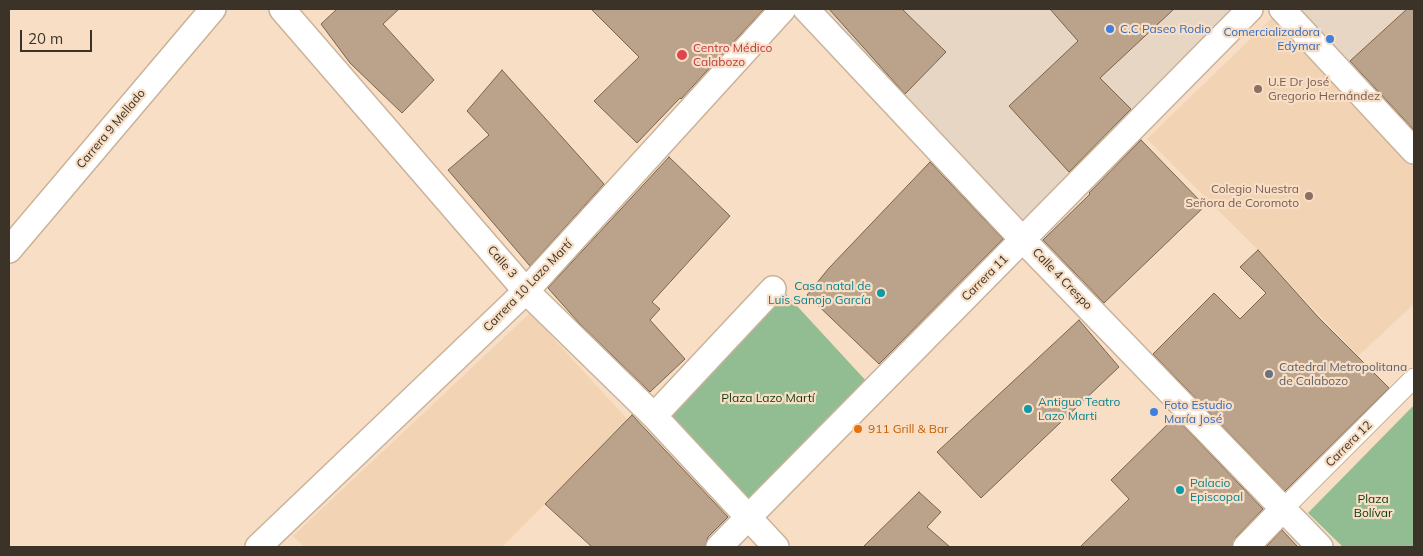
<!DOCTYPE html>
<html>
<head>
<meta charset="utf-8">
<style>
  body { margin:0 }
  #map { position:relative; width:1423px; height:556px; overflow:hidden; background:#f7dec4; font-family:Mulish,sans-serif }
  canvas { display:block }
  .frame { position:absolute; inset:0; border:10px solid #3b3228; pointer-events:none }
  .scale { position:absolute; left:20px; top:30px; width:72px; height:22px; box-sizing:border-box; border:2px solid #3b3228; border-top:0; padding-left:6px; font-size:15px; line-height:18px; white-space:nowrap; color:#3b3228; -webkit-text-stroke:4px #f7dec4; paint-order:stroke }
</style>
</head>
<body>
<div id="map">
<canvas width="1423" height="556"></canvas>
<div class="frame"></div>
<div class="scale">20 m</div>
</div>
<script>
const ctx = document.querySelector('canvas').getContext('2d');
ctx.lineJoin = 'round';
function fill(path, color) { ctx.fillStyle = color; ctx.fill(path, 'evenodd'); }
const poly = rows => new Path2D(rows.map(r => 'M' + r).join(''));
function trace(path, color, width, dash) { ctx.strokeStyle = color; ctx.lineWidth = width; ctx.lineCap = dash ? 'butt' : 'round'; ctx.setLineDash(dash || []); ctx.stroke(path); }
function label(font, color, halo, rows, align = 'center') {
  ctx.font = font + ' Mulish,sans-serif'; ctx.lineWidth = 4.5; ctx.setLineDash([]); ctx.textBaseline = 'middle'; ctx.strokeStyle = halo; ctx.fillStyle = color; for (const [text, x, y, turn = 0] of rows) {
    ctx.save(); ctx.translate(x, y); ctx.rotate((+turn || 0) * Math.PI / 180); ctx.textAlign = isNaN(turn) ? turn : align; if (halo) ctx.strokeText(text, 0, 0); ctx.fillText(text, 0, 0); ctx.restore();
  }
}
fill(poly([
  [817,9,1255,9,1024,221],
  [1291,9,1414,9,1414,138]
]), '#e7d6c4');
fill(poly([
  [1274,16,1414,166,1414,304,1358,356,1258,250,1147,139],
  [530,313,628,420,502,547,304,547,293,536]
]), '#f2d4b4');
fill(poly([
  [786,294,868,383,749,505,666,415],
  [1414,405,1414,547,1343,547,1308,513]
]), '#92bd92');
const building = poly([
  [337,9,399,9,383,24,434,80,402,113,350,63,321,24,337,9],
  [591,9,764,9,681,99,680,98,637,143,594,101,639,57,591,9],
  [829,9,902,9,946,52,905,94,829,9],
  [1050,9,1174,9,1100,78,1131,109,1069,172,1009,106,1078,41,1050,9],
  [1407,9,1414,9,1414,130,1350,61,1407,9],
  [502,70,604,184,530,266,448,170,489,135,467,111,502,70],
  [1141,140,1205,206,1104,303,1043,240,1090,194,1089,193,1141,140],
  [669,157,730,216,652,302,660,309,650,320,685,359,650,392,579,323,548,288,669,157],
  [930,162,1003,239,879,364,807,295,829,268,930,162],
  [1258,250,1319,318,1389,388,1285,491,1153,354,1214,293,1240,319,1266,293,1240,267,1258,250],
  [1079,320,1119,367,981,498,937,452,1079,320],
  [632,415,728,517,708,537,705,547,592,547,545,504,632,415],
  [1175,417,1263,509,1236,537,1232,547,1080,547,1129,499,1111,480,1175,417],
  [919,492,941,512,927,527,950,547,863,547,919,492],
  [1282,530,1298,547,1266,547,1282,530]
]);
fill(building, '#baa38a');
trace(building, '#79634d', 1);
const pedestrian = poly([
  [1283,509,1414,378]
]);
const minor = poly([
  [282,9,526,291,654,416,776,547],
  [806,9,1023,240,1320,547],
  [1282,9,1414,151],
  [9,250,213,9],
  [654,416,773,289],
  [258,547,526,291,783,9],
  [719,547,1250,9],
  [1246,547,1283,509]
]);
trace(pedestrian, '#cab29a', 21);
trace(minor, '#cab29a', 28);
trace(pedestrian, '#fff', 19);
trace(minor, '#fff', 25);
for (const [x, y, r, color] of [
  [1110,29,5,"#3f7fe0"],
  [1330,39,5,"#3f7fe0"],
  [682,55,6,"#e0444e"],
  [1258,89,5,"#8d6e63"],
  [1309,196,5,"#8d6e63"],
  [881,293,5,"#0f9aa8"],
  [1269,374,5,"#6b7280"],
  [1028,409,5,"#0f9aa8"],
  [1154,412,5,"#3f7fe0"],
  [858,429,5,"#e8710a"],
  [1180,490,5,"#0f9aa8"]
]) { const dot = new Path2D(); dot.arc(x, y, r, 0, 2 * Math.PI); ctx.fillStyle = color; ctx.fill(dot); trace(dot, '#f7dec4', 2); }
label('12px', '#366cbe', '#f7dec4', [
  ["C.C Paseo Rodio",1120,29],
  ["Comercializadora",1320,32,"right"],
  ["Edymar",1320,46,"right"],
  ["Foto Estudio",1164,405],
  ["María José",1164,419]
], 'left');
label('12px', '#be3a42', '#f7dec4', [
  ["Centro Médico",693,48],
  ["Calabozo",693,62]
], 'left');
label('12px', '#785e54', '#f7dec4', [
  ["U.E Dr José",1268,82],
  ["Gregorio Hernández",1268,96],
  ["Colegio Nuestra",1299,189,"right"],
  ["Señora de Coromoto",1299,203,"right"]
], 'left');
label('12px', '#3b3228', '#f7dec4', [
  ["Carrera 9 Mellado",111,129,-50],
  ["Calle 3",502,262,49],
  ["Carrera 11",985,278,-45],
  ["Calle 4 Crespo",1062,279,46],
  ["Carrera 10 Lazo Martí",528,286,-46],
  ["Carrera 12",1349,444,-45]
]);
label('12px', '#0d838f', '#f7dec4', [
  ["Casa natal de",871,286,"right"],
  ["Luis Sanojo García",871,300,"right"],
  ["Antiguo Teatro",1038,402],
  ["Lazo Marti",1038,416],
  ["Palacio",1190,483],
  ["Episcopal",1190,497]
], 'left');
label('12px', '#5b616d', '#f7dec4', [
  ["Catedral Metropolitana",1279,367],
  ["de Calabozo",1279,381]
], 'left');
label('12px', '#093810', '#f7dec4', [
  ["Plaza Lazo Martí",768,398],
  ["Plaza",1373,499],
  ["Bolívar",1373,513]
]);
label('12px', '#c56008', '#f7dec4', [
  ["911 Grill & Bar",868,429]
], 'left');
</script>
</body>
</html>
